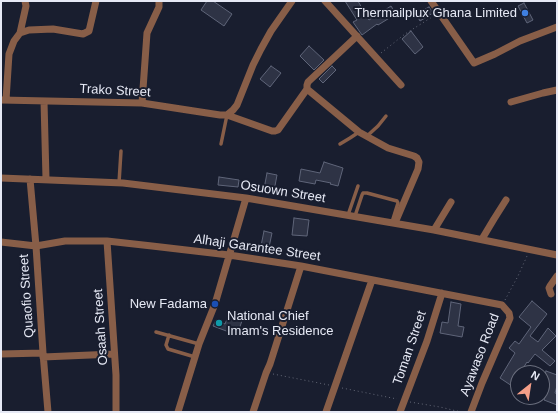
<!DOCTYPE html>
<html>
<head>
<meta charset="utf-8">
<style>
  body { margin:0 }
  #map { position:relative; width:558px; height:413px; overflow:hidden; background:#191e2f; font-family:Helvetica,sans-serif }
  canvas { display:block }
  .frame { position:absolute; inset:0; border:2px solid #e6e9f5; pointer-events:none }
  .north { position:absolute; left:510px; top:365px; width:40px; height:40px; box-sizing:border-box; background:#191e2f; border:1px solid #6b6f7e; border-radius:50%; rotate:30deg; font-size:11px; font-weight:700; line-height:16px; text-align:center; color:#e6e9f5 }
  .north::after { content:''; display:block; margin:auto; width:14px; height:18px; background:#f49e88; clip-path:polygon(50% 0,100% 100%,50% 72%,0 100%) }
</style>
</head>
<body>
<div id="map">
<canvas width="558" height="413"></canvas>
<div class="frame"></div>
<div class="north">N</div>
</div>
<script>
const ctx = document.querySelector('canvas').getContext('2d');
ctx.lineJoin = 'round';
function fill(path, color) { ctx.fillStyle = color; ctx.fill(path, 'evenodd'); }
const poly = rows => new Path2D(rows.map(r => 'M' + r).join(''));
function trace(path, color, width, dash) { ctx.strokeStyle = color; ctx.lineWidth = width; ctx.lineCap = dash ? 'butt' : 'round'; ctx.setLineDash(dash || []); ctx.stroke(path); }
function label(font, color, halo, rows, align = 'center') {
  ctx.font = font + ' Helvetica,sans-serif'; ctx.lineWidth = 4; ctx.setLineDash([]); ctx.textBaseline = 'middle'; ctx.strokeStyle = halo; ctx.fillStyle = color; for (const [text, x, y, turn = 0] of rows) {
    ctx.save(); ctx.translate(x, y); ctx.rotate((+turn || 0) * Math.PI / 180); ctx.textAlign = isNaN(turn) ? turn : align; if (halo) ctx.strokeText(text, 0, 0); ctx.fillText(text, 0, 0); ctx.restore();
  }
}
const building = poly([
  [207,1,213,1,232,14,224,26,201,10,207,1],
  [345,1,358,1,363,10,362,10,369,20,391,6,396,14,378,25,377,24,362,35,353,22,357,20,345,1],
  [524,3,533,20,527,23,518,6,524,3],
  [429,7,433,13,420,21,416,14,429,7],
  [411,31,423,47,415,54,402,39,411,31],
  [309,46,324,60,314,70,300,56,309,46],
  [271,66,281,73,270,87,260,79,271,66],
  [332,66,336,70,323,83,319,79,332,66],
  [324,162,343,168,338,186,330,184,331,183,316,180,315,184,299,181,301,169,320,173,324,162],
  [267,173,277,175,274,191,264,189,267,173],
  [219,177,239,180,238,187,218,185,219,177],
  [294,218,309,220,307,236,292,235,294,218],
  [264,231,272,233,268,252,260,251,264,231],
  [532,301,547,314,530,336,538,342,548,328,556,336,542,350,555,361,550,366,535,354,528,363,527,362,520,373,518,373,518,385,514,383,512,386,500,378,515,353,509,348,515,341,519,344,531,327,519,317,532,301],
  [451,302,461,304,458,326,464,327,462,337,440,333,442,322,448,323,451,302],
  [230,312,243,318,237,335,213,326,216,320,225,324,230,312],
  [546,371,557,375,557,386,555,393,557,394,557,405,544,400,549,386,542,383,546,371]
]);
fill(building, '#2e3345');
trace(building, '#5f6579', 1);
trace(poly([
  [381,53,405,34,432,17],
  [505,300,518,276,527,256],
  [273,374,329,385],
  [342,388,397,399],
  [410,402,440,407,461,412]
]), '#656978', 1, [1, 3]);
trace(poly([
  [367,136,378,126,386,116],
  [221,144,227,115],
  [340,144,350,138,359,132],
  [119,183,121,151],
  [348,215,358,186],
  [355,216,362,195,363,193,367,193,397,201,398,203,392,222],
  [156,332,199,344],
  [169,335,166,345,168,349,195,357]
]), '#885e48', 3.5);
trace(poly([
  [325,1,401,85],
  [431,1,474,63,495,54,520,41,557,27],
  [20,33,26,6,25,1],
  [357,36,308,82,307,85,307,89,359,132,388,148,414,156,417,158,419,162,418,169,395,223],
  [1,100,142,103,220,115,227,115,272,131,275,131,278,130,307,89],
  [6,100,9,54,14,41,20,33,29,30,53,29,83,34,89,31,96,1],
  [44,101,46,179],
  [511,102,543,93,557,90],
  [142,103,147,33,159,7,159,1],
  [227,115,233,110,237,105,253,65,261,49,271,31,292,1],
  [1,178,123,183,246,198,434,230,557,255],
  [30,179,36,246,43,353,48,412],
  [434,230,451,202],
  [482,239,494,219,506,200],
  [107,241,116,375,116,412],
  [1,242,36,246,65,241,107,241,152,246,229,255,301,266,502,305,509,313,510,318,482,383,471,412],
  [551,294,549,288,550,286,557,276],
  [1,354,43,353],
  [43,357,114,354],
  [178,412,199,344,215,304,246,198],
  [253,412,266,373,270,364,301,266],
  [326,412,372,280],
  [400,412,427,341,442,293]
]), '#885e48', 7);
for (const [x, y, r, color] of [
  [525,13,4,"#3f7fe0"],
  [215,304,4,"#1a4fb4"],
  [219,323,4,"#0f9aa8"]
]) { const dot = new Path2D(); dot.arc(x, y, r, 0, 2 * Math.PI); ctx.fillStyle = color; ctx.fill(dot); trace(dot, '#191e2f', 1.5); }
label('13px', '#e6e9f5', '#191e2f', [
  ["Thermailplux Ghana Limited",517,13],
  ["New Fadama",207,304],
  ["National Chief",227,316,"left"],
  ["Imam's Residence",227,331,"left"]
], 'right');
label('13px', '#e6e9f5', '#191e2f', [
  ["Trako Street",115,91,3],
  ["Osuown Street",283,192,9],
  ["Alhaji Garantee Street",257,248,8],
  ["Quaofio Street",27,296,-94],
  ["Osaah Street",101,327,-94],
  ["Toman Street",410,348,-71],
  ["Ayawaso Road",480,355,-69]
]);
</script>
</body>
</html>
